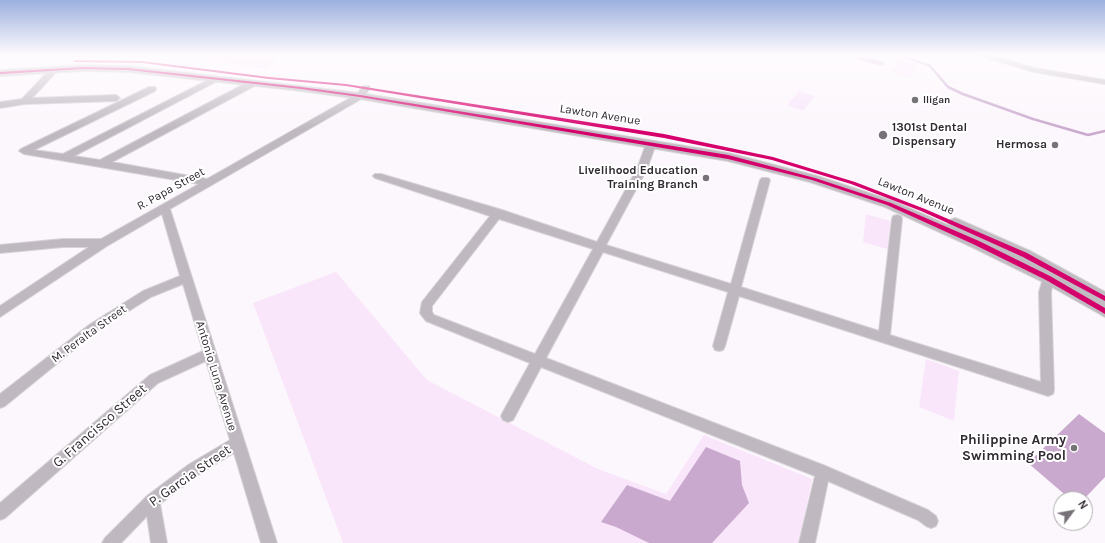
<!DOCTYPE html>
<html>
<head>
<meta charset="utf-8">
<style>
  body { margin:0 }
  #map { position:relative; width:1105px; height:543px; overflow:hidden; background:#fcf7fc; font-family:Karla,sans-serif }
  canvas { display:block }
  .north { position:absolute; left:1053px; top:491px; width:40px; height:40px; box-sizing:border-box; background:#fff; border:1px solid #aca9ad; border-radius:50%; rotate:58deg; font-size:11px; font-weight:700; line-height:16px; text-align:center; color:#302931 }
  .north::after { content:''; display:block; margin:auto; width:14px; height:18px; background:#777178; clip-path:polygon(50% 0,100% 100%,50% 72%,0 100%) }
</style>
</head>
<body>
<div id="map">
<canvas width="1105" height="543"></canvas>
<div class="north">N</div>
</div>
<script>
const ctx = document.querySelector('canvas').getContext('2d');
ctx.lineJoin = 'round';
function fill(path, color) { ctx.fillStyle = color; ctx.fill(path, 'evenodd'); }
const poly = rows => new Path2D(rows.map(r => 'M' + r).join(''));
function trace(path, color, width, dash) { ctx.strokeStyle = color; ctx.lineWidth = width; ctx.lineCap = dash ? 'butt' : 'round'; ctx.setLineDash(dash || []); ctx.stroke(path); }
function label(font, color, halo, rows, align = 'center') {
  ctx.font = font + ' Karla,sans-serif'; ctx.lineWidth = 4; ctx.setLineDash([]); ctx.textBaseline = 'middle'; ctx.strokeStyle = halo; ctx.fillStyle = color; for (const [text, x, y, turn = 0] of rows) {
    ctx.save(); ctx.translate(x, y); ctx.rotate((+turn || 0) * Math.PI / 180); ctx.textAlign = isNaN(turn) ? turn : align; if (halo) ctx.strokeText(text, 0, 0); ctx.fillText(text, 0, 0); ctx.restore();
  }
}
fill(poly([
  [113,54,282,54,268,69,173,56,112,55],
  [900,56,919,61,911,78,891,72],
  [799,91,815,96,803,111,787,105],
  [866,214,890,221,888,249,863,242],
  [336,272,427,380,598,469,666,494,704,435,812,479,799,543,343,543,253,303],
  [926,359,959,371,954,421,919,407]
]), '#f9e6fb');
fill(poly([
  [857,54,885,62,882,66,855,59],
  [1079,414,1105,433,1105,477,1084,499,1070,499,1028,463],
  [706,447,740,461,742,485,749,503,712,543,649,543,616,527,601,522,627,485,670,501]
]), '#caa9ce');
trace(poly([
  [898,54,930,66,948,87,963,94,1033,119,1088,135,1105,131]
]), '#caa9ce', 2.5);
const minor = poly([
  [973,54,987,54,1035,68,1105,80,1105,84,1034,72,973,54],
  [52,67,58,67,59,69,32,98,116,95,120,98,116,101,25,104,0,108,0,102,22,99,52,67],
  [214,77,217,77,221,79,74,156,100,160,250,81,256,81,256,85,112,162,207,179,357,94,363,86,369,86,370,88,363,98,170,209,277,543,261,543,234,453,198,475,160,504,167,543,151,543,147,516,121,543,102,543,105,538,147,496,188,465,230,440,206,361,158,383,5,518,0,520,0,503,150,375,203,351,183,284,151,297,97,331,5,406,0,408,0,394,89,325,143,291,180,276,162,214,107,246,0,317,0,306,89,247,63,247,0,253,0,245,63,239,101,239,199,184,24,154,19,151,21,149,149,87,155,87,156,89,155,91,34,150,63,154,214,77],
  [651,141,656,144,647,169,606,245,731,284,760,180,762,178,768,178,770,180,741,287,879,331,892,219,893,216,897,215,901,216,902,219,890,335,1041,382,1039,292,1044,275,1048,274,1052,275,1054,278,1051,292,1054,390,1053,394,1048,396,739,296,725,346,723,350,719,351,715,350,713,346,728,292,603,252,546,358,823,465,928,510,936,516,938,521,936,526,931,528,926,526,918,520,828,481,815,543,799,543,815,476,541,367,513,420,508,422,503,420,501,416,503,412,530,363,426,321,422,316,420,313,422,302,490,216,375,178,373,176,375,174,381,174,502,210,597,242,637,169,646,144,651,141],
  [499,219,593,249,535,354,434,315,432,312,432,306,499,219]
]);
const major = poly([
  [83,65,128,66,360,93,728,153,817,176,893,201,950,226,948,223,950,220,955,218,960,220,1030,251,1105,292,1105,317,1043,282,972,247,885,207,810,182,728,161,360,99,301,91,128,72,83,71,0,76,0,70,83,65]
]);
trace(minor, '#d6d3d7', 2);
trace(major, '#d6d3d7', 2);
fill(minor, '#bfb8c0');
fill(major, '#c1bbc2');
fill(poly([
  [74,60,142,61,269,77,346,84,664,134,773,157,855,182,925,209,1027,253,1105,296,1105,301,1023,257,921,211,851,184,772,160,664,138,346,86,269,79,142,63,76,62,74,62,74,60],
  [83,67,128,68,301,87,360,95,728,155,815,178,891,203,979,241,1050,276,1105,308,1105,314,1046,280,975,245,887,205,812,180,728,159,360,97,301,89,128,70,83,69,0,74,0,72,83,67]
]), '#d6006c');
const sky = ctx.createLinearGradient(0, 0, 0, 130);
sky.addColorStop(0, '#9cb0de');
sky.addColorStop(0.42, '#fefbfe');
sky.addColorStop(1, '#fefbfe00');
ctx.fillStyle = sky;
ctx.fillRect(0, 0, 1105, 130);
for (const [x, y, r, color] of [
  [915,100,4,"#777178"],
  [883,135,5,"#777178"],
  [1055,145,4,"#777178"],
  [706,178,4,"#777178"],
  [1074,448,4,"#777178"]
]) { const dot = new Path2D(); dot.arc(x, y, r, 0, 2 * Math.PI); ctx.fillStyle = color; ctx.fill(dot); trace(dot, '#fff', 1.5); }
label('bold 10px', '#302931', '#fff', [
  ["Iligan",923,100]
], 'left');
label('12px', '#302931', '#fff', [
  ["Lawton Avenue",600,115,9],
  ["R. Papa Street",171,189,-29],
  ["Lawton Avenue",916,196,22],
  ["M. Peralta Street",89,334,-36],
  ["Antonio Luna Avenue",216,376,73]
]);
label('bold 12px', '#302931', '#fff', [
  ["1301st Dental",892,128,"left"],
  ["Dispensary",892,142,"left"],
  ["Hermosa",1047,145],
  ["Livelihood Education",698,171],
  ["Training Branch",698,185]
], 'right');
label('14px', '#302931', '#fff', [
  ["G. Francisco Street",100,426,-41],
  ["P. Garcia Street",190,476,-35]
]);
label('bold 14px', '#302931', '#fff', [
  ["Philippine Army",1066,440],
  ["Swimming Pool",1066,456]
], 'right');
</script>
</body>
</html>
